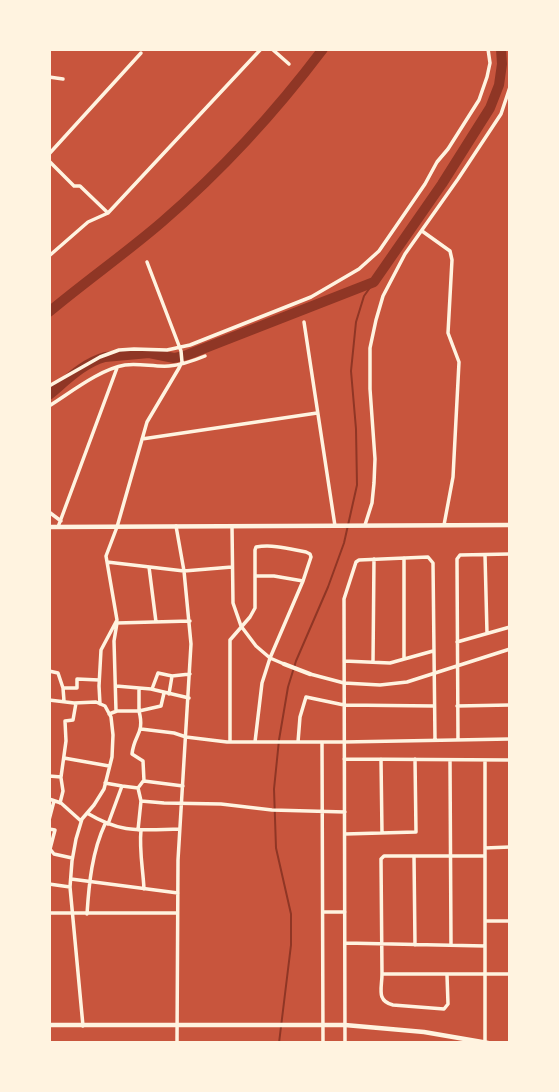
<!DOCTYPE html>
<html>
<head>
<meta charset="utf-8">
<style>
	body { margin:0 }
	#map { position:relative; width:559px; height:1092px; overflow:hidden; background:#c8553d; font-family:Karla,sans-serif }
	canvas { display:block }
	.frame { position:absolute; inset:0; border:51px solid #fff3e0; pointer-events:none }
</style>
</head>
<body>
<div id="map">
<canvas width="559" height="1092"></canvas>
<div class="frame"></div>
</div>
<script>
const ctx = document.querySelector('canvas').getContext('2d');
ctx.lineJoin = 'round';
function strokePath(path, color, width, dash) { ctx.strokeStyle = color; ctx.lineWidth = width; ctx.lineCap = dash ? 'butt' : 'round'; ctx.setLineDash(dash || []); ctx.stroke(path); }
const stream = new Path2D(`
	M279 1043 291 945V914L276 848 274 789 279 740 288 687 296 661 328 587 344 543 357 485 356 429 351 371 356 322 364 296 374 282`);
const river = new Path2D(`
	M49 312C86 281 126 253 162 222 220 172 277 110 323 49
	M49 395C66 381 83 363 105 357L149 353 174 358 187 355 374 282 442 184 490 108 499 85 502 64 501 49`);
const minor = new Path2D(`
	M272 49 289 64
	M49 77 63 79
	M49 154 141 53
	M49 161 74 186H80L108 213
	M422 231 450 251 452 260 448 333 459 362 453 477 444 525
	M49 256 88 222 108 213 261 49
	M304 322 335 526
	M49 386 100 357 119 350 134 349 167 350 190 345 311 297 359 269 379 251 425 184 437 162 448 149 479 100 487 77 490 63 488 49
	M49 406C70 393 100 369 125 365 139 363 154 367 169 366 182 365 193 361 205 356
	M142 439 317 413
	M49 512 61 521
	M365 525 372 503 374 483 375 459 370 389V348L376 320 383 296 405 254 458 179 501 114 510 87
	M176 526 184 571 191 644 178 860 177 1043
	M232 526 233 603 241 626 256 646 270 658 284 664
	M58 527 117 368
	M485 555 487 633
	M404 558V659
	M107 562 184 571 232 567
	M149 567 156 622
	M255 576H274L303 581
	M117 623 190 621
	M457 642 510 627
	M344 661 390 663 433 651
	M373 662 374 559
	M49 671 58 673 63 688 64 701
	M310 674 344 683 380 685 407 682 510 649
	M116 686 151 689 189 698
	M63 688H77V679L99 680
	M139 688V711L161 706 164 693
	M152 689 158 673 172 676 190 674
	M169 694 172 676
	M49 700 74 703 96 702 105 706 111 717 113 735 112 757 104 789 94 805 82 819 76 839 72 861 70 887 83 1026
	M100 704 99 686 101 650 117 620 106 556 117 527 147 422 179 368 182 362 181 351 147 262
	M457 706 510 705
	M116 711 114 641 117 623
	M109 714 117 711H139C145 734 134 734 132 754L143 761 144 781 183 786
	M141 729 174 733 186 737 227 742H344L510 739
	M458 740 457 559 460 555 510 554
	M230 741V640L250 617 255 608V550L256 547C273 544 290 549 306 552L310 554 311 557 303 581 270 658 262 683 255 742
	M298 742 300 717 306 697 344 705 434 706
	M322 742 323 1043
	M64 758 109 766
	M344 759 510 760
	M381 759 382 833
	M450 760 451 945
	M49 776 61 777 66 741 65 721 73 720 76 703
	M105 783 122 786 108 824
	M122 786 138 788 144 780
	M138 788 141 801
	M49 799 61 803 81 821
	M60 803 63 791 61 778
	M87 813C122 834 140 830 179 829
	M49 820 54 801
	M49 829 55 830 50 849 54 854 72 858
	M138 830 141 801 164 803 221 804 272 810 345 812
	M141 830C139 850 143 869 144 889
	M345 834 416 832 415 759
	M485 848 510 847
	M414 856 415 945
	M485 856H384L381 859 382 974H510
	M71 879 178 893
	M49 884 70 887
	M323 912H345
	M49 913H176
	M87 914C89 883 92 852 105 824
	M485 921H510
	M345 943 485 946
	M382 974C382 988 376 1001 393 1005L444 1009 448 1004 447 975
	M345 1043 344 599 356 562 359 560 428 557 433 563 435 740
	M485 1043V760`);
const tertiary = new Path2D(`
	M49 527 510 525
	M284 664 310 674`);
const secondary = new Path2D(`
	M49 1025H345L424 1032 488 1043`);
strokePath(stream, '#8f3625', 2);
strokePath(river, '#8f3625', 10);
strokePath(minor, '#fff3e0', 3.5);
strokePath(tertiary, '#fff3e0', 4.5);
strokePath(secondary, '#fff3e0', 4.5);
</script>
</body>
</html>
